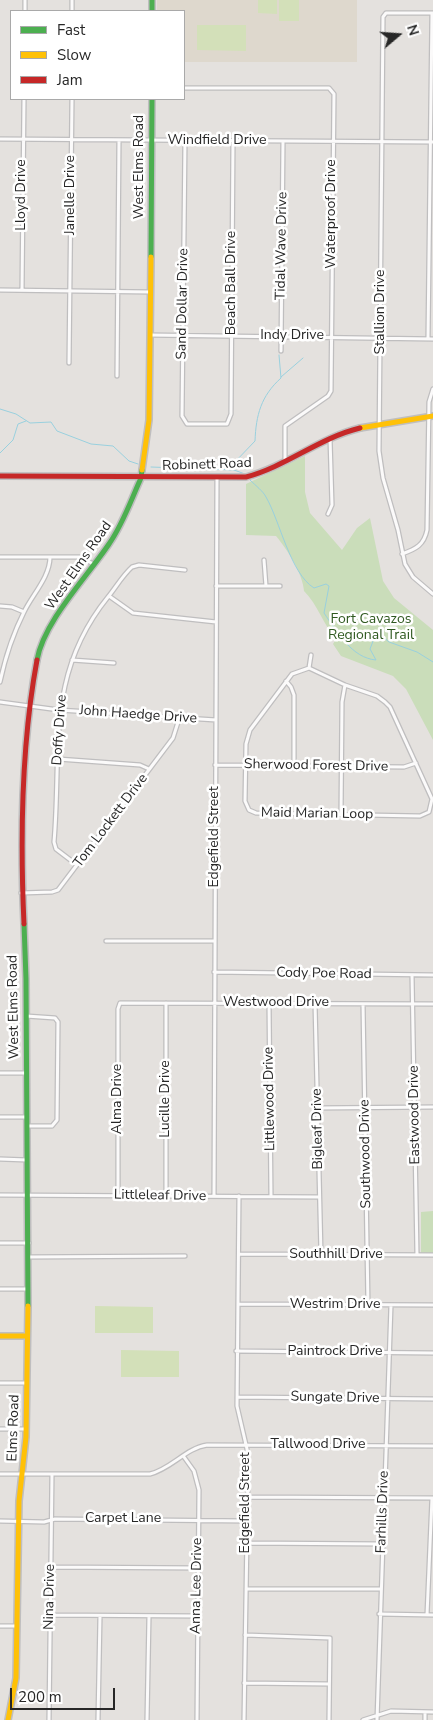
<!DOCTYPE html>
<html>
<head>
<meta charset="utf-8">
<style>
	body { margin:0 }
	#map { position:relative; width:433px; height:1720px; overflow:hidden; background:#e4e1de; font-family:"Nunito Sans",sans-serif }
	canvas { display:block }
	.legend { position:absolute; left:10px; top:10px; width:175px; height:90px; box-sizing:border-box; background:#fff; border:1px solid #a9a9a9; margin:0; padding:6px 9px; list-style:none; font-size:15px; color:#272727 }
	.legend li { display:flex; align-items:center; gap:10px; height:25px }
	.legend b { width:25px; border:1px solid #a9a9a9 }
	.north { position:absolute; left:373px; top:10px; width:50px; height:50px; -webkit-text-stroke:4px #fff; paint-order:stroke; rotate:72deg; font-size:14px; font-weight:700; line-height:20px; text-align:center; color:#272727 }
	.north::after { content:''; display:block; margin:auto; width:18px; height:22px; background:#272727; clip-path:polygon(50% 0,100% 100%,50% 72%,0 100%) }
	.scale { position:absolute; left:10px; top:1688px; width:105px; height:22px; box-sizing:border-box; border:2px solid #272727; border-top:0; padding-left:6px; font-size:15px; line-height:18px; white-space:nowrap; color:#272727; -webkit-text-stroke:4px #fff; paint-order:stroke }
</style>
</head>
<body>
<div id="map">
<canvas width="433" height="1720"></canvas>
<ul class="legend">
<li><b style="height:6px;background:#4caf50"></b>Fast</li>
<li><b style="height:6px;background:#ffc107"></b>Slow</li>
<li><b style="height:6px;background:#c62828"></b>Jam</li>
</ul>
<div class="north">N</div>
<div class="scale">200 m</div>
</div>
<script>
const ctx = document.querySelector('canvas').getContext('2d');
ctx.lineJoin = 'round';
function fill(path, color) { ctx.fillStyle = color; ctx.fill(path, 'evenodd'); }
function strokePath(path, color, width, dash) { ctx.strokeStyle = color; ctx.lineWidth = width; ctx.lineCap = dash ? 'butt' : 'round'; ctx.setLineDash(dash || []); ctx.stroke(path); }
function drawText(font, color, halo, rows, align = 'center') {
  ctx.font = font + ' "Nunito Sans",sans-serif'; ctx.lineWidth = 5; ctx.setLineDash([]); ctx.textBaseline = 'middle'; ctx.strokeStyle = halo; ctx.fillStyle = color; for (const [text, x, y, turn = 0] of rows) {
    ctx.save(); ctx.translate(x, y); ctx.rotate((+turn || 0) * Math.PI / 180); ctx.textAlign = isNaN(turn) ? turn : align; if (halo) ctx.strokeText(text, 0, 0); ctx.fillText(text, 0, 0); ctx.restore();
  }
}
const education = new Path2D(`
	M157 0H357V62H184V11H157Z`);
const green = new Path2D(`
	M305 456V492L310 513 342 550 357 528 370 518 383 581 394 598 433 630V740L406 689 393 676 341 656 333 644 336 639C323 624 318 605 304 591 303 574 287 549 276 536L246 535V484Z
	M433 1211V1255H421V1212Z`);
const pitch = new Path2D(`
	M258 0H277V14L258 13Z
	M279 0H299V21H279Z
	M197 25H246V51L197 50Z
	M95 1306 153 1307V1333H95Z
	M121 1350 179 1351V1377H121Z`);
const stream = new Path2D(`
	M281 377 303 358
	M0 409 16 414 30 423 51 422 57 431 91 444 113 446 129 461 138 464
	M0 453 13 440 18 424 26 421
	M151 467 234 470
	M245 474 234 470 233 464 255 441C256 415 261 396 281 378L279 355
	M250 480C256 486 263 491 266 497 280 521 290 573 314 588L326 584 329 586 324 613C337 632 352 658 376 660L370 649 375 636 380 634 389 642 417 652 433 662`);
const street = new Path2D(`
	M25 11V0
	M72 11V0
	M433 13H386L383 17 379 451 383 478 398 530 405 564 413 577 433 594
	M184 88H329L334 94 331 391 328 396 285 426V462
	M0 139 433 142
	M185 141 182 416 187 424H227L231 414 233 141
	M0 290 150 292
	M22 290 24 99
	M150 335 433 339
	M428 338 432 13
	M281 351 283 141
	M69 363 72 99
	M117 376 119 140
	M328 514 332 505 330 438
	M402 554C416 549 424 545 427 530L429 402 433 389
	M0 557H81L93 564
	M264 560 266 586
	M216 586H280
	M109 596 133 613 216 622
	M0 606 12 607 24 612
	M72 660 114 663
	M309 668 345 685 377 696 385 702 390 707 432 799 429 812 420 816 256 813 249 810 245 801 246 744 250 730 292 674Z
	M309 668 311 655
	M286 681 291 687 294 695V766
	M0 682C5 658 13 634 24 612 32 595 50 577 50 557
	M0 702 59 710 216 720
	M58 759 140 765 149 769
	M215 765 404 767 416 763
	M341 814 342 702 345 685
	M77 865 56 849 54 842C62 750 45 675 108 597 116 587 123 575 132 567L139 565 185 570
	M21 893 52 892 58 890 173 738 179 719
	M106 941H214
	M214 972 433 975
	M412 975 417 1255
	M269 1003 271 1196
	M315 1003 321 1254
	M363 1004 368 1305
	M26 1016 55 1018 58 1022 57 1120 52 1126H27
	M0 1073H26
	M317 1108 433 1107
	M0 1117H26
	M0 1159 27 1160
	M0 1195 319 1197
	M118 1195V1009L120 1003 433 1004
	M166 1196V1003
	M214 1196 217 478
	M239 1196 237 1406 247 1449 248 1473 244 1720
	M0 1243H29
	M239 1254 433 1255
	M28 1257 185 1256
	M0 1289H28
	M238 1304 433 1305
	M236 1351 433 1353
	M0 1383H27
	M237 1397 433 1399
	M0 1429H26
	M184 1457 194 1471 199 1490 197 1720
	M0 1474H150C171 1469 186 1448 207 1445L433 1446
	M247 1497 433 1498
	M0 1521 44 1522 55 1519 246 1521
	M246 1543 382 1544
	M51 1567 198 1568
	M246 1589H381
	M379 1614 433 1615
	M50 1615 197 1616
	M427 1615 432 1498
	M0 1626H17
	M245 1635 330 1638 329 1720
	M244 1683 329 1684
	M49 1720 52 1474
	M98 1720 100 1616
	M147 1720 149 1616
	M363 1720 391 1711 433 1712
	M377 1720 391 1305
	M425 1720V1712`);
const fast = new Path2D(`
	M152 0V11
	M151 257 152 99
	M37 660C44 621 87 577 109 544 123 524 131 500 141 478L142 470
	M24 924 26 979 28 1306`);
const slow = new Path2D(`
	M360 428 433 416
	M142 470 149 420 151 257
	M0 1336H27
	M8 1720 16 1678 19 1501 26 1437 28 1306`);
const jam = new Path2D(`
	M0 476 246 477C287 466 319 438 360 428
	M24 924C20 837 21 746 37 660`);
const streetNames = [
	["Windfield Drive",217,141],
	["West Elms Road",140,167,-90],
	["Lloyd Drive",22,195,-90],
	["Janelle Drive",71,195,-90],
	["Waterproof Drive",332,214,-90],
	["Tidal Wave Drive",282,246,-89],
	["Beach Ball Drive",232,283,-90],
	["Sand Dollar Drive",183,304,-89],
	["Stallion Drive",381,312,-90],
	["Indy Drive",292,336],
	["Robinett Road",207,465,-2],
	["West Elms Road",79,566,-55],
	["John Haedge Drive",138,715,4],
	["Doffy Drive",60,730,-86],
	["Sherwood Forest Drive",316,766,1],
	["Maid Marian Loop",317,814,1],
	["Tom Lockett Drive",111,821,-53],
	["Edgefield Street",215,837,-90],
	["Cody Poe Road",324,974,1],
	["Westwood Drive",276,1003],
	["West Elms Road",14,1007,-91],
	["Alma Drive",118,1099,-90],
	["Lucille Drive",166,1099,-90],
	["Littlewood Drive",270,1099,-91],
	["Eastwood Drive",415,1115,-91],
	["Bigleaf Drive",318,1129,-91],
	["Southwood Drive",366,1154,-91],
	["Littleleaf Drive",160,1196,1],
	["Southhill Drive",336,1255],
	["Westrim Drive",335,1305],
	["Paintrock Drive",335,1352],
	["Sungate Drive",335,1398,1],
	["Elms Road",14,1428,-88],
	["Tallwood Drive",318,1445],
	["Edgefield Street",246,1503,-90],
	["Farhills Drive",383,1512,-88],
	["Carpet Lane",123,1519],
	["Anna Lee Drive",197,1586,-89],
	["Nina Drive",50,1597,-89]
];
const parkNames = [
	["Fort Cavazos",371,620],
	["Regional Trail",371,636]
];
fill(education, '#ded8cd');
fill(green, '#caddba');
fill(pitch, '#d3e0b9');
strokePath(stream, '#99d0de', 1);
strokePath(street, '#bfbebf', 5.5);
strokePath(fast, '#bfbebf', 8);
strokePath(slow, '#bfbebf', 8);
strokePath(jam, '#bfbebf', 8);
strokePath(street, '#fbfafa', 3);
strokePath(fast, '#4caf50', 5);
strokePath(slow, '#ffc107', 5);
strokePath(jam, '#c62828', 5);
drawText('14px', '#272727', '#fff', streetNames);
drawText('14px', '#305a21', '#fff', parkNames);
</script>
</body>
</html>
